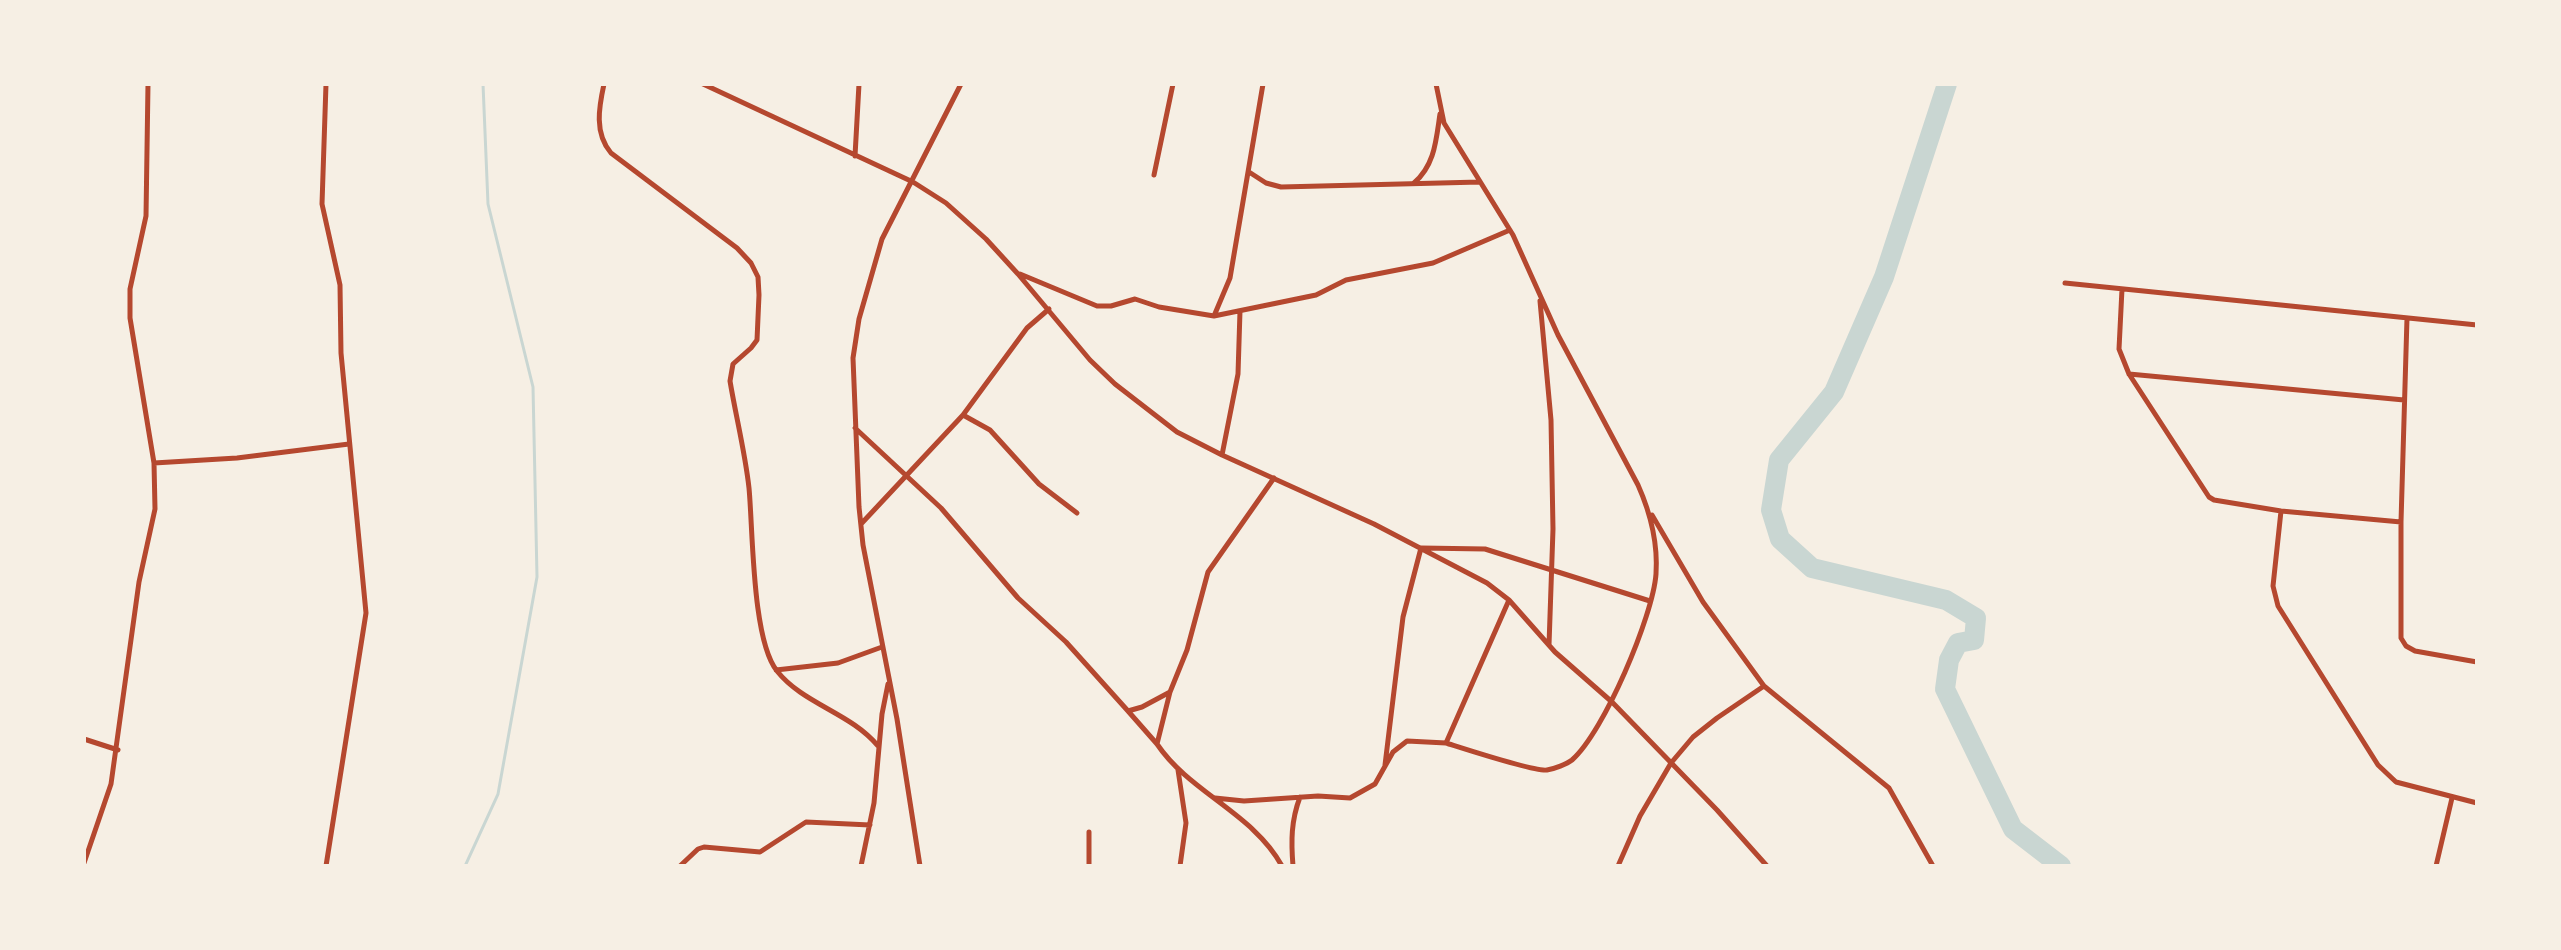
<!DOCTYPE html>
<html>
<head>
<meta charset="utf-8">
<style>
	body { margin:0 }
	#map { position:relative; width:2561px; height:950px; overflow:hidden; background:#f6efe4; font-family:Commissioner,sans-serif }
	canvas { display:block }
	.frame { position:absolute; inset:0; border:86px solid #f6efe4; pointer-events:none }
</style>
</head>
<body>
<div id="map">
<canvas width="2561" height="950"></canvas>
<div class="frame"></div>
</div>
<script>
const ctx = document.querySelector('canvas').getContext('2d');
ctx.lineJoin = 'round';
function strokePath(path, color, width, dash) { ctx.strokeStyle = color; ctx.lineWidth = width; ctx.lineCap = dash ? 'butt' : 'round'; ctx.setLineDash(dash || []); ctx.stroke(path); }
const stream = new Path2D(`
	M465 866 498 794 537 577 533 387 488 204 483 84`);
const river = new Path2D(`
	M1947 84 1884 277 1834 392 1779 460 1771 510 1780 539 1812 568 1946 600 1976 618 1974 640 1958 643 1949 660 1945 689 2013 829 2061 866`);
const minor = new Path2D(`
	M604 84C599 107 594 133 611 153L737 248 751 263 758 277 759 295 757 340 751 348 733 364 730 381C736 417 745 452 749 488 753 530 752 640 777 671 803 704 851 713 878 746
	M703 84 913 182 946 203 986 239 1018 274 1090 360 1115 384 1177 432 1222 455 1374 524 1487 583 1509 600 1555 652 1612 702 1717 810 1767 866
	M1436 84 1444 123 1513 235 1558 335 1638 485C1650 512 1658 544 1656 574 1653 616 1604 732 1572 760 1567 764 1554 769 1547 770 1535 772 1462 748 1446 743
	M855 156 859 84
	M1249 172 1266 183 1281 187 1480 182
	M1154 175 1173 84
	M1414 183C1435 165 1436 140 1440 114
	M1020 274 1097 306H1111L1135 299 1159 307 1214 316 1230 278 1263 84
	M2065 283 2477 325
	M2122 289 2119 349 2129 374 2209 497 2214 500 2281 511 2401 522
	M1540 301 1551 420 1553 529 1549 645
	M1214 316 1316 295 1346 280 1433 263 1510 230
	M2407 318 2401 522V638L2406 646 2415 651 2477 662
	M2129 374 2404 400
	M963 415 990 430 1039 484 1077 513
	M855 428 941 508 1018 598 1066 642 1128 711 1142 707 1170 692 1187 650 1208 572 1274 478
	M1222 455 1238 374 1240 311
	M154 463 237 458 349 444
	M2281 511 2273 586 2278 606 2378 765 2396 782 2477 803
	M1652 515 1703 602 1764 686
	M861 524 963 415 1027 328 1049 309
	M776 670 838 663 882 647
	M1128 711 1157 744 1170 692
	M84 739 118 750
	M1157 744C1190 793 1253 813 1282 866
	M1385 765 1403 617 1421 548 1485 549 1650 601
	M1178 770 1186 823 1180 866
	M1215 798 1244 801 1318 796 1350 798 1375 784 1393 752 1407 741 1446 743 1509 600
	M84 863 111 784 139 582 155 509 154 463 130 318V289L146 216 148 84
	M326 866 366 613 341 353 340 285 322 204 326 84
	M680 866 698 849 704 847 760 852 806 822 870 825
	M861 866 874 803 882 714 888 684
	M920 866 897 719 863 545 859 507 853 358 859 319 882 239 961 84
	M1089 866V832
	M1293 866C1291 841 1291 821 1300 797
	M1618 866 1640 816 1671 763 1693 737 1717 718 1764 686 1889 788 1933 866
	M2436 866 2452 798`);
strokePath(stream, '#c9d6d2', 3);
strokePath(river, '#c9d6d2', 20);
strokePath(minor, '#b5482f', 5);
</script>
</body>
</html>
